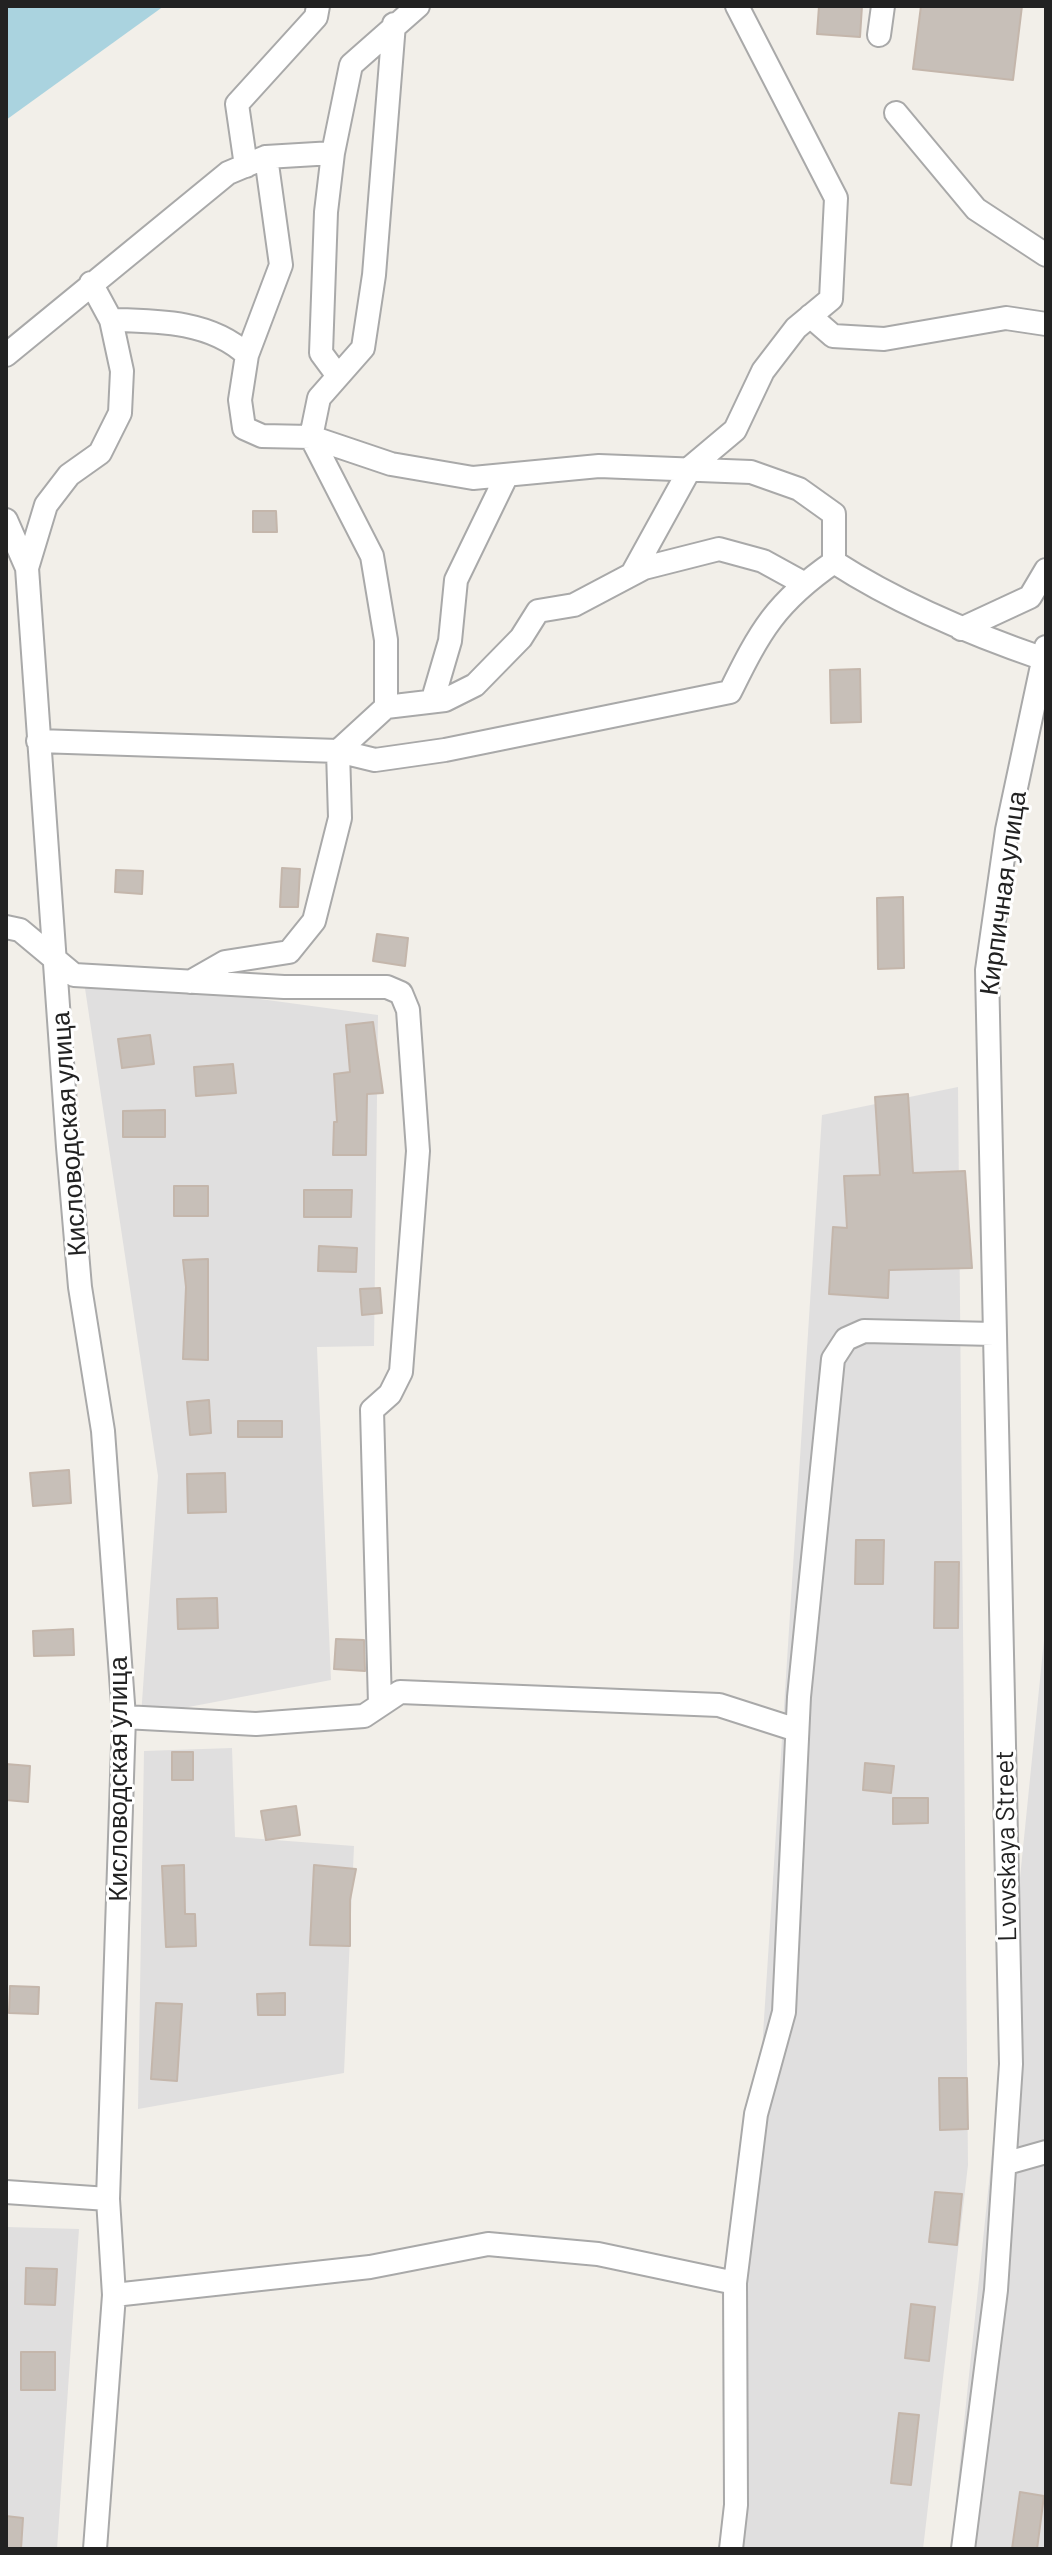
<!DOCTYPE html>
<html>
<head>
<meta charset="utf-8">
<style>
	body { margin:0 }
	#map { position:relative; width:1052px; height:2555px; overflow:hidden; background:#f2efe9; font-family:Barlow,sans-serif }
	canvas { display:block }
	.frame { position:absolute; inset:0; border:8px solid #222; pointer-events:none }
</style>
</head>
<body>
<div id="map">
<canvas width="1052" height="2555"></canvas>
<div class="frame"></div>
</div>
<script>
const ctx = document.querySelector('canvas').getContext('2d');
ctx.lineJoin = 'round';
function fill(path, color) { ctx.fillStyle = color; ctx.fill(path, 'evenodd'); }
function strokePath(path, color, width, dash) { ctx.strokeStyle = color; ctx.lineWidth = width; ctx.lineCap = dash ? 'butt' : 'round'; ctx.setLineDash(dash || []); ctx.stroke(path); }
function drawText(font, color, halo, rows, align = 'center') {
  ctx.font = font + ' Barlow,sans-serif'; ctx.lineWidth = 6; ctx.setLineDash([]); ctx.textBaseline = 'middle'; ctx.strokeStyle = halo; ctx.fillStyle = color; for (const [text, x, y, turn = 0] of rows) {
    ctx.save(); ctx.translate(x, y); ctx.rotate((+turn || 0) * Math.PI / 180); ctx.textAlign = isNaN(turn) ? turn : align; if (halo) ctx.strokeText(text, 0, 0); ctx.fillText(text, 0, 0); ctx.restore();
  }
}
const residential = new Path2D(`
	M83 975 378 1015 374 1346 317 1347 331 1680 141 1716 158 1476Z
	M958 1087 968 2165 923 2549H730L822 1115Z
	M1046 1620V2549H951L1000 2076Z
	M232 1748 235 1837 354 1846 344 2073 138 2109 144 1751Z
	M6 2227 79 2229 57 2549H6Z`);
const water = new Path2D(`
	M6 6H164L6 120Z`);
const building = new Path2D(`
	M819 6H862L860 37 817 34Z
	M921 6H1022L1013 80 913 69Z
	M253 511H276L277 532H253Z
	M860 669 861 722 831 723 830 670Z
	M282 868 300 869 298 907H280Z
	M116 870 143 871 142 894 115 892Z
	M903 897 904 968 878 969 877 898Z
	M377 934 408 938 405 966 373 961Z
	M373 1022 383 1093 367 1094 366 1155H333L334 1122H337L334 1074 350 1072 346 1025Z
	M150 1035 154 1064 122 1068 118 1039Z
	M233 1064 236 1093 196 1096 194 1067Z
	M908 1094 913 1173 965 1171 972 1268 889 1270 888 1298 829 1294 833 1227 847 1228 844 1176 880 1175 875 1097Z
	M165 1110V1137H123V1111Z
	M174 1186H208V1216H174Z
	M304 1190H352L351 1217H304Z
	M319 1246 357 1248 356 1272 318 1271Z
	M208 1259V1360L183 1359 186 1287 183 1260Z
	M380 1288 382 1313 362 1315 360 1289Z
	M209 1400 211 1433 190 1435 187 1402Z
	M238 1421H282V1437H238Z
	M69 1470 71 1503 33 1506 30 1473Z
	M225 1473 226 1512 188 1513 187 1474Z
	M856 1540H884L883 1584H855Z
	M935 1562H959L958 1628H934Z
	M217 1598 218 1628 178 1629 177 1599Z
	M73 1629 74 1655 34 1656 33 1631Z
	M336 1639 364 1640 365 1671 334 1669Z
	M172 1752H193V1780H172Z
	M865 1763 894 1766 891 1793 863 1790Z
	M6 1764 30 1766 28 1802 6 1800Z
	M893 1798H928V1823L893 1824Z
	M296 1806 300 1835 266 1840 261 1811Z
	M184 1865 185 1914H195L196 1946 166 1947 162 1866Z
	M314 1865 356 1869 350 1900V1946L310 1945Z
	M10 1986 39 1987 38 2014 9 2013Z
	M285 1993V2015H258L257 1994Z
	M156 2003 182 2004 177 2081 151 2079Z
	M939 2078H967L968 2129 940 2130Z
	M935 2192 962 2194 957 2245 929 2242Z
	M26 2268 57 2269 55 2305 25 2304Z
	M911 2304 935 2307 929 2361 905 2358Z
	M21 2352H55V2390H21Z
	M899 2413 919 2415 911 2485 891 2483Z
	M1020 2492 1044 2496 1037 2549H1012Z
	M6 2516 23 2518 21 2549H6Z`);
const minor = new Path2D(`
	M879 35 883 6
	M896 113 976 209 1046 255
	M266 157 281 265 247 355 240 400 244 428 262 436 311 437 391 464 473 478 599 466 751 472 799 489 834 514V562C899 604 971 634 1044 659
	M246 166 237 104 316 17 318 6
	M810 316 833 336 884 339 1006 318 1046 324
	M111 320C158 321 211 321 247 355
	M6 355 228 173 266 157 333 153
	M338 376 321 353 326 212 333 153 351 65 418 6
	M6 520 27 568 68 1147 80 1287 103 1431 124 1717 108 2199 114 2295 95 2549
	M27 568 46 505 69 475 100 453 120 413 122 371 111 320 91 283
	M632 574 691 467 735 430 763 371 796 328 831 299 836 198 737 6
	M961 629 1030 597 1046 570
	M433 699 450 641 456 580 507 475
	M386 707V640L372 556 311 437 319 398 363 348 374 275 394 24
	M38 741 338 751 386 707 445 700 475 685 521 638 538 611 574 605 644 568 719 549 763 561 803 583
	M6 927 20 930 74 975 284 987H387L401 993 408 1010 418 1151 401 1372 390 1394 372 1410 380 1705
	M190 982 225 962 289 952 314 921 340 818 338 751 375 760 445 750 730 692C760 631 776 602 834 562
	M124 1717 256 1724 364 1716 400 1692 719 1705 797 1730
	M1007 2163 1046 2152
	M6 2192 108 2199
	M114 2295 370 2267 488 2244 598 2254 735 2283
	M731 2549 736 2505 735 2283 756 2114 784 2012 799 1697 833 1359 846 1339 864 1331 994 1334
	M963 2549 996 2290 1011 2064 987 970 1007 830 1046 647`);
const streetNames = [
	["Кирпичная улица",1003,893,-82],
	["Кисловодская улица",69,1134,-94],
	["Кисловодская улица",118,1779,-90],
	["Lvovskaya Street",1006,1846,-91]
];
fill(residential, '#e0dfdf');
fill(water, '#aad3df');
fill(building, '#c7bfb8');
strokePath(building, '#c4b6ab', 2);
strokePath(minor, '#a9a9a9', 26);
strokePath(minor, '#fff', 22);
drawText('26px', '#222', '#fff', streetNames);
</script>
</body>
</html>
